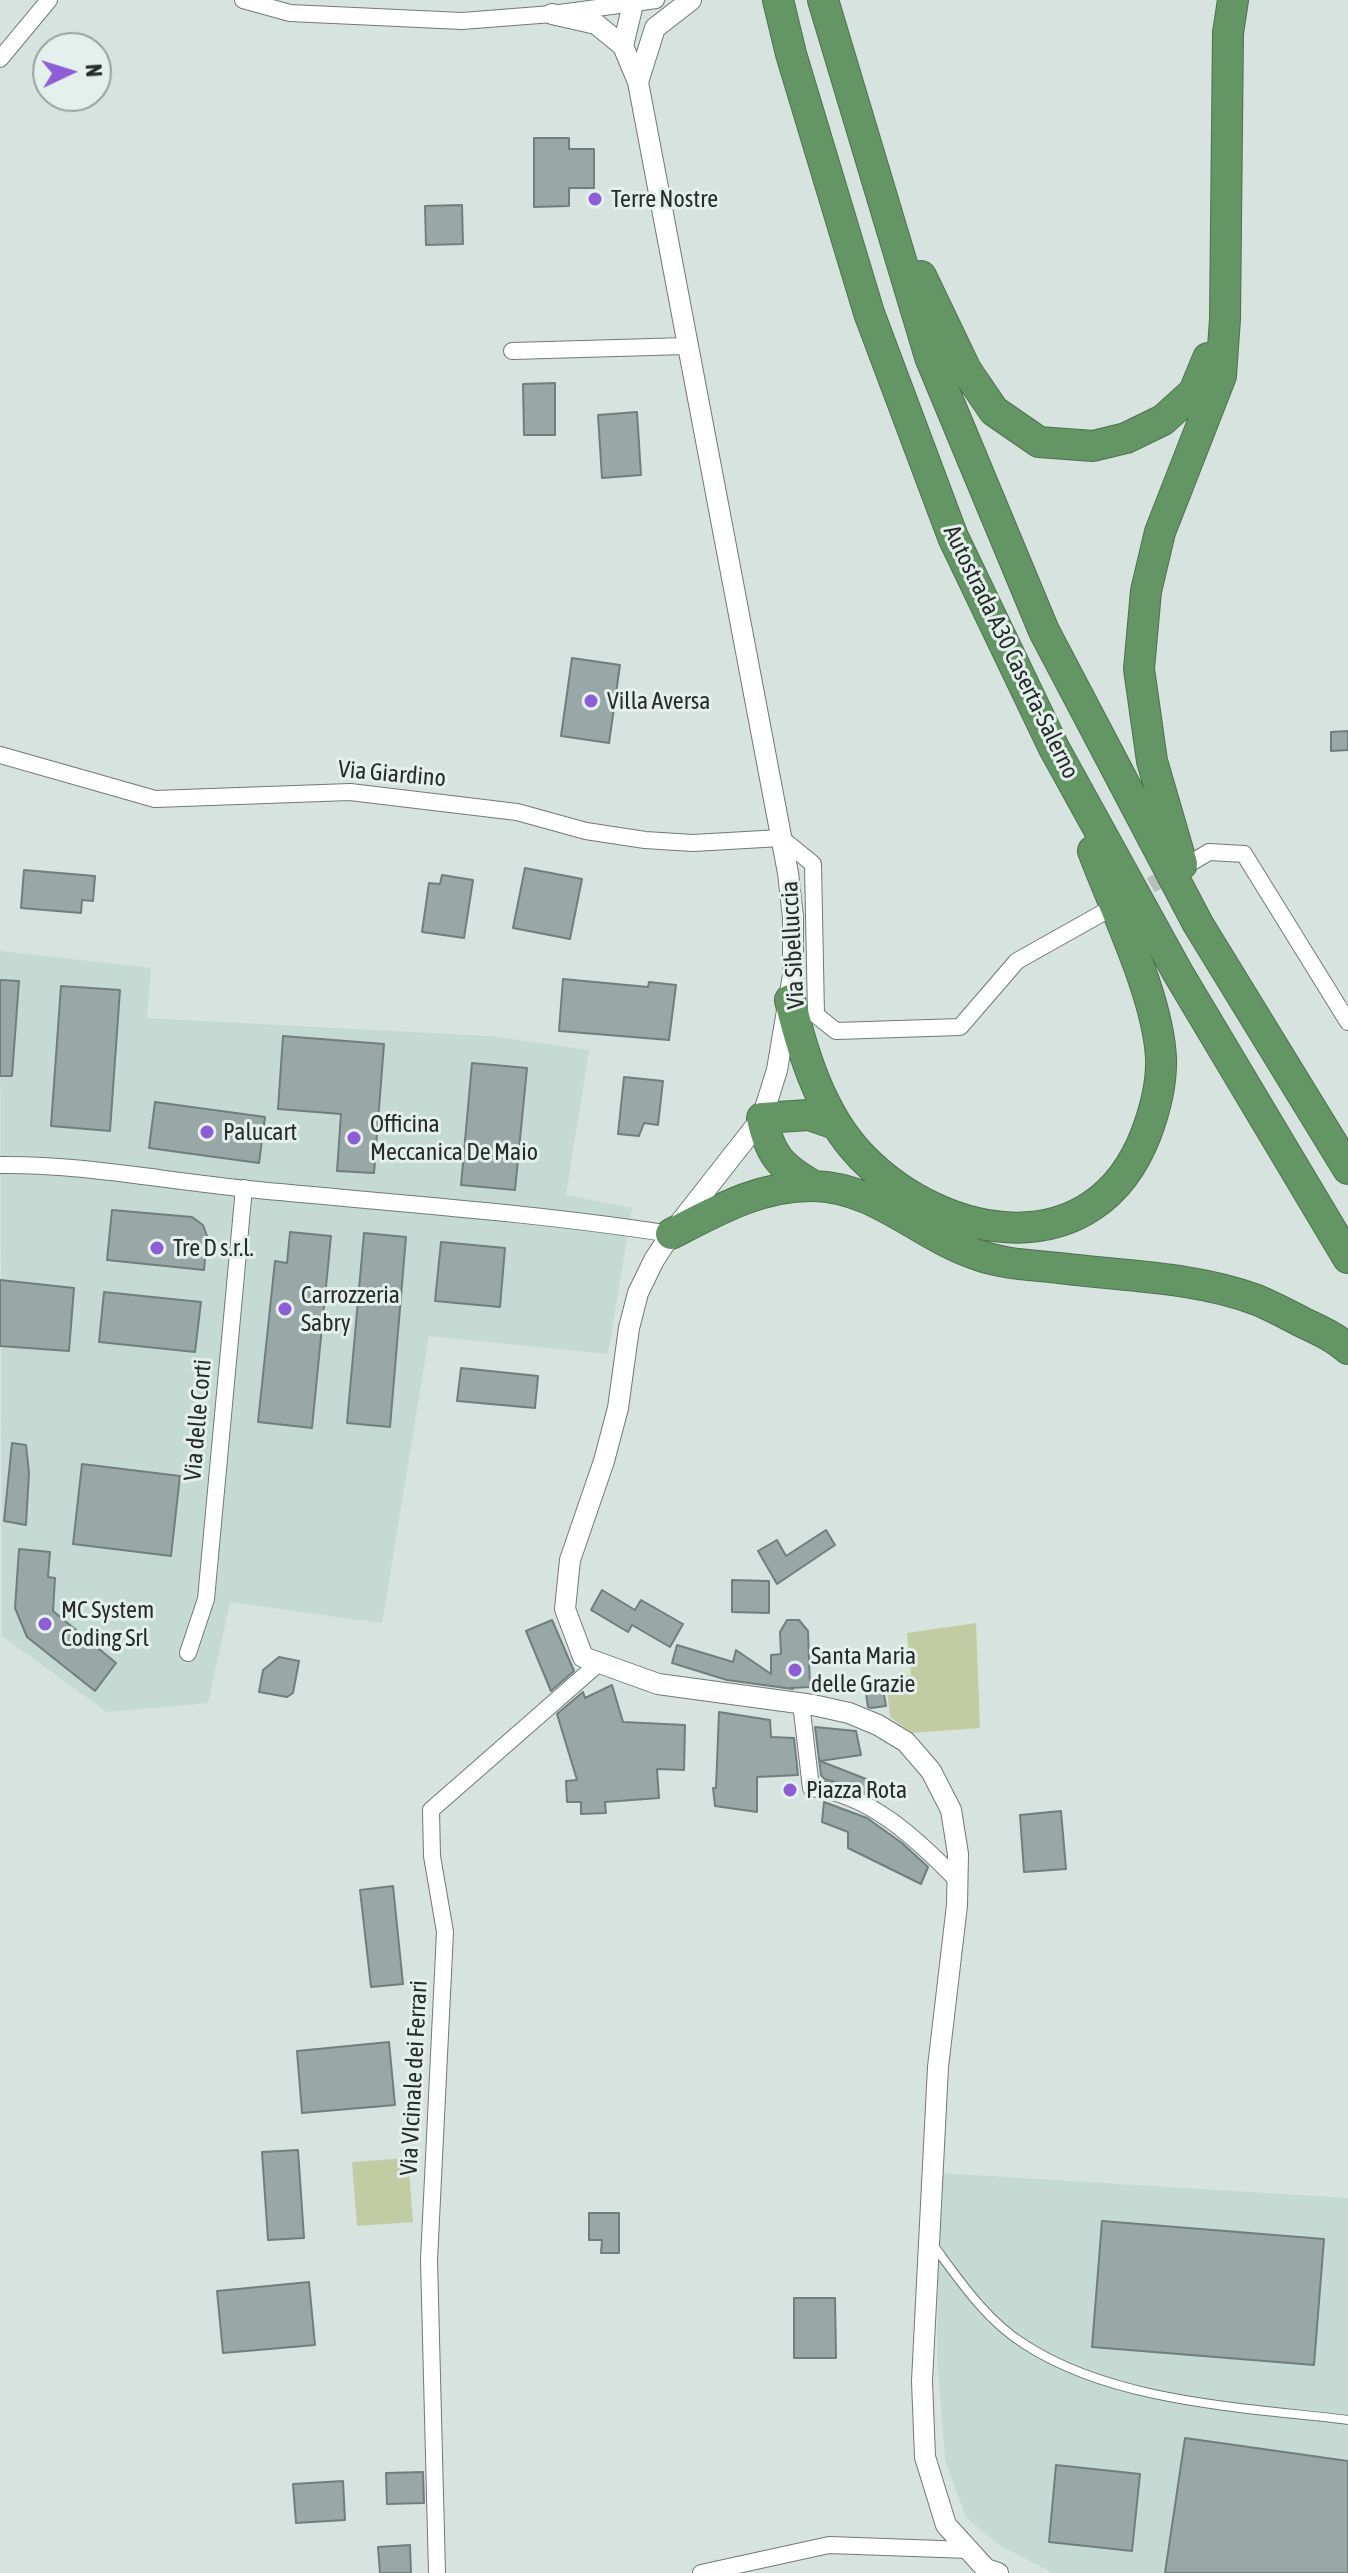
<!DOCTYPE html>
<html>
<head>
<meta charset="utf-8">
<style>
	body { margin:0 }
	#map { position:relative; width:1348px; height:2573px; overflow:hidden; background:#d7e3de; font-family:"Asap Condensed",sans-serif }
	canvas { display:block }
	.north { position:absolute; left:32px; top:32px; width:80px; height:80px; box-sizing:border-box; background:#e4f0eb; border:2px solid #98a29e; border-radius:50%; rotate:86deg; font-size:22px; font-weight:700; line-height:32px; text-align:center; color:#272c2a }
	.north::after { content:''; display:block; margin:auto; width:28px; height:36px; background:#8c5dd6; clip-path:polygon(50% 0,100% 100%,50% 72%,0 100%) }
</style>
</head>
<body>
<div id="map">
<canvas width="1348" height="2573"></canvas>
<div class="north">N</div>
</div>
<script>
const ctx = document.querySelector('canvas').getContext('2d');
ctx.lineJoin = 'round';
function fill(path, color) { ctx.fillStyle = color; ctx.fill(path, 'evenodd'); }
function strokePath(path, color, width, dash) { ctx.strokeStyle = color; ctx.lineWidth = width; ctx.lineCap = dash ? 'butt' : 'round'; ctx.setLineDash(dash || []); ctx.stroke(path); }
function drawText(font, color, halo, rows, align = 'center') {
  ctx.font = font + ' "Asap Condensed",sans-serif'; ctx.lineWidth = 6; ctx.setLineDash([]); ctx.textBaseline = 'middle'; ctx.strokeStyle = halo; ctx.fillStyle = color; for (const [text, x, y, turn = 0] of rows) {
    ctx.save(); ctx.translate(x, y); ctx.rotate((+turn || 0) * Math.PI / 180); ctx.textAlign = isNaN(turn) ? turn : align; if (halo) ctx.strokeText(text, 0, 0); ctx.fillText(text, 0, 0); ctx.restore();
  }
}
const built = new Path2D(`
	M0 951 151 968 147 1018 488 1036 589 1050 566 1195 632 1208 608 1354 429 1336 382 1623 230 1602 208 1703 107 1712 2 1636Z
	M940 2173 1348 2198V2573H1053L999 2545 966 2517 945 2460 937 2357Z`);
const green = new Path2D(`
	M976 1623 980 1728 912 1733 890 1717 886 1678 911 1675 907 1633Z
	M408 2158 413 2222 357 2226 352 2162Z`);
const building = new Path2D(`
	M534 138H569V149H594V188H569V206L534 207Z
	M462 205 463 244 426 245 425 206Z
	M555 383V435H524L523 384Z
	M637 412 641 475 602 478 598 415Z
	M572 658 620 665 609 743 561 736Z
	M1348 731V750L1331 751V732Z
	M525 868 582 879 570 939 513 928Z
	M24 870 95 876 93 901 82 900 81 913 21 908Z
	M442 875 473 880 464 938 422 932 429 883 440 884Z
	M563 979 648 987 649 982 676 985 669 1040 559 1031Z
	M0 980 19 981 12 1076H0Z
	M61 986 120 990 110 1131 51 1126Z
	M283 1036 384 1044 374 1173 337 1171 341 1114 278 1109Z
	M472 1063 527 1068 515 1190 461 1185Z
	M624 1077 663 1081 658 1125 644 1123 639 1136 618 1134Z
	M155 1102 265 1117 259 1163 149 1148Z
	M112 1210 192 1217 203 1225 207 1236 204 1270 107 1260Z
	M290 1232 331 1236 312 1428 258 1422 275 1261 287 1263Z
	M364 1233 406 1237 390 1427 347 1423Z
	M441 1242 505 1248 500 1307 435 1301Z
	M0 1280 74 1288 69 1351 0 1346Z
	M104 1292 201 1302 195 1352 99 1342Z
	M461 1368 538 1376 535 1408 457 1401Z
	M12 1443 26 1445 29 1473 26 1525 4 1521Z
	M82 1464 180 1476 171 1556 73 1544Z
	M826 1530 835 1545 777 1584 758 1551 777 1540 786 1556Z
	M19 1549 50 1552 48 1577 55 1578 53 1611 116 1663 95 1691 27 1637 15 1608Z
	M732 1580 769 1581V1613L732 1612Z
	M602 1590 635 1610 641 1600 683 1624 670 1647 632 1625 628 1632 591 1610Z
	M552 1620 574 1671 551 1691 526 1631Z
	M787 1620H799L808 1631 810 1687 791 1688 793 1689 727 1680 672 1663 677 1645 733 1662 736 1650 771 1674V1655L781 1654 780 1632Z
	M279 1657 299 1661 293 1693 287 1697 259 1692 263 1670Z
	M881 1678 886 1706 871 1708 868 1707 864 1680Z
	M612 1685 623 1722 685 1725 684 1770 657 1769 659 1798 605 1802 606 1813 581 1814V1802H567L566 1781 577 1780 557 1714 583 1692 585 1698Z
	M719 1712 770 1720 771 1737 794 1738 798 1775 757 1777V1812L715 1806 713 1788H716Z
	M815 1727 856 1731 861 1755 820 1761 884 1786 878 1800 856 1788 824 1779 821 1775Z
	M824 1802 867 1818 902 1843 928 1867 921 1884 848 1848V1832L822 1822Z
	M1061 1811 1066 1869 1024 1872 1020 1815Z
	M393 1886 403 1984 371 1987 360 1890Z
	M389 2042 395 2105 302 2113 297 2051Z
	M298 2150 304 2238 268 2240 262 2152Z
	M589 2213H619V2253H601L602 2240H589Z
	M1102 2221 1324 2239 1314 2365 1092 2347Z
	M309 2282 315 2345 223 2353 217 2291Z
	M794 2298H835L836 2358H794Z
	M1185 2438 1348 2461V2573H1165Z
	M1056 2465 1140 2474 1132 2551 1049 2542Z
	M423 2472 424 2503 387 2504 386 2473Z
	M343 2481 345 2520 296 2523 293 2484Z
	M410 2545 411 2573H380L378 2547Z`);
const minorTunnel = new Path2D(`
	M1130 897 1176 871`);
const service = new Path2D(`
	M934 2246C960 2281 986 2320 1024 2344 1115 2403 1243 2407 1348 2420`);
const minor = new Path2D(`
	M243 0 290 13 462 21 552 14 656 0
	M0 59 49 0
	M512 351 687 346
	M0 755 155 799 350 792 517 812 586 831 645 840 693 843 781 838 813 864 816 1015 836 1031 960 1027 1017 961 1106 911
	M1194 861 1209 852 1244 854 1348 1022
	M0 1165C83 1164 166 1181 248 1189 389 1203 531 1212 671 1234
	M188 1653 206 1599 244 1188
	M801 1703 811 1788C869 1793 918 1840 957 1880
	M437 2573 429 2260 445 1932 432 1856 431 1810 599 1663
	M701 2573 829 2545 969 2550`);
const tertiary = new Path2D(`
	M552 14 596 24 623 46 638 82 788 873 793 917V975L777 1070 762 1118 671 1234 654 1260 638 1293 629 1328 618 1408 604 1461 570 1560 565 1609 583 1657 658 1684 813 1705 849 1713 878 1725 906 1742 931 1771 951 1810 958 1854 957 1905 938 2067 922 2381 925 2457 946 2525 986 2569 998 2573
	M623 46 633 4
	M638 82 655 28 691 0`);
const motorway = new Path2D(`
	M778 0 791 54 869 313 953 537 1054 748 1178 973 1348 1258
	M823 0 930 357 1044 631 1198 924 1348 1169
	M921 276 966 370 994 411 1039 442 1093 446 1126 438 1163 420 1194 392 1208 358
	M1182 864 1152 761 1139 669 1146 591 1160 532 1221 376 1225 319 1228 33 1233 0
	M790 1000C803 1055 822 1116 862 1157 946 1243 1095 1267 1146 1134 1155 1110 1162 1084 1161 1058 1158 996 1115 910 1093 851
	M814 1186C781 1167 770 1156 762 1118L809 1115 835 1124
	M671 1234C716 1211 761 1185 813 1186 876 1187 919 1235 975 1254 1001 1264 1031 1265 1059 1268 1122 1276 1197 1277 1257 1300 1274 1307 1290 1316 1306 1324 1321 1331 1336 1338 1348 1349`);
const markers = [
	[595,199,8,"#8c5dd6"],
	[591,701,8,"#8c5dd6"],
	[207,1132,8,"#8c5dd6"],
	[354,1138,8,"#8c5dd6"],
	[157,1248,8,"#8c5dd6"],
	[285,1309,8,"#8c5dd6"],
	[45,1624,8,"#8c5dd6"],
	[795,1670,8,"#8c5dd6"],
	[790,1790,8,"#8c5dd6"]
];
const poiNames = [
	["Terre Nostre",611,199],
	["Villa Aversa",607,701],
	["Officina",370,1124],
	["Meccanica De Maio",370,1152],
	["Palucart",223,1132],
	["Tre D s.r.l.",173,1248],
	["Carrozzeria",301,1295],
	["Sabry",301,1323],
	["MC System",61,1610],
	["Coding Srl",61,1638],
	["Santa Maria",811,1656],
	["delle Grazie",811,1684],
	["Piazza Rota",806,1790]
];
const streetNames = [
	["Autostrada A30 Caserta-Salerno",1011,652,64],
	["Via Giardino",392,774,5],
	["Via Sibelluccia",793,945,-93],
	["Via delle Corti",198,1420,-85],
	["Via VIcinale dei Ferrari",414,2078,-87]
];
fill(built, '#c5dad2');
fill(green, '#c2cca3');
fill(building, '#99a7a6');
strokePath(building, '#717e7e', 2);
strokePath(minorTunnel, '#b4beba', 16, [16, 8]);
strokePath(service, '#6f7a76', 10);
strokePath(minor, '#6f7a76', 18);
strokePath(tertiary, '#6f7a76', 22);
strokePath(motorway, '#4e7150', 32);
strokePath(service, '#fff', 8);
strokePath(minor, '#fff', 16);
strokePath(tertiary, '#fff', 20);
strokePath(motorway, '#639664', 30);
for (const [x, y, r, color] of markers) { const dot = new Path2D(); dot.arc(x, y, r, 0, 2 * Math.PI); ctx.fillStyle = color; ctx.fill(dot); strokePath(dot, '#e4f0eb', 3); }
drawText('24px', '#272c2a', '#e4f0eb', poiNames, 'left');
drawText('24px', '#272c2a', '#e4f0eb', streetNames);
</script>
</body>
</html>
